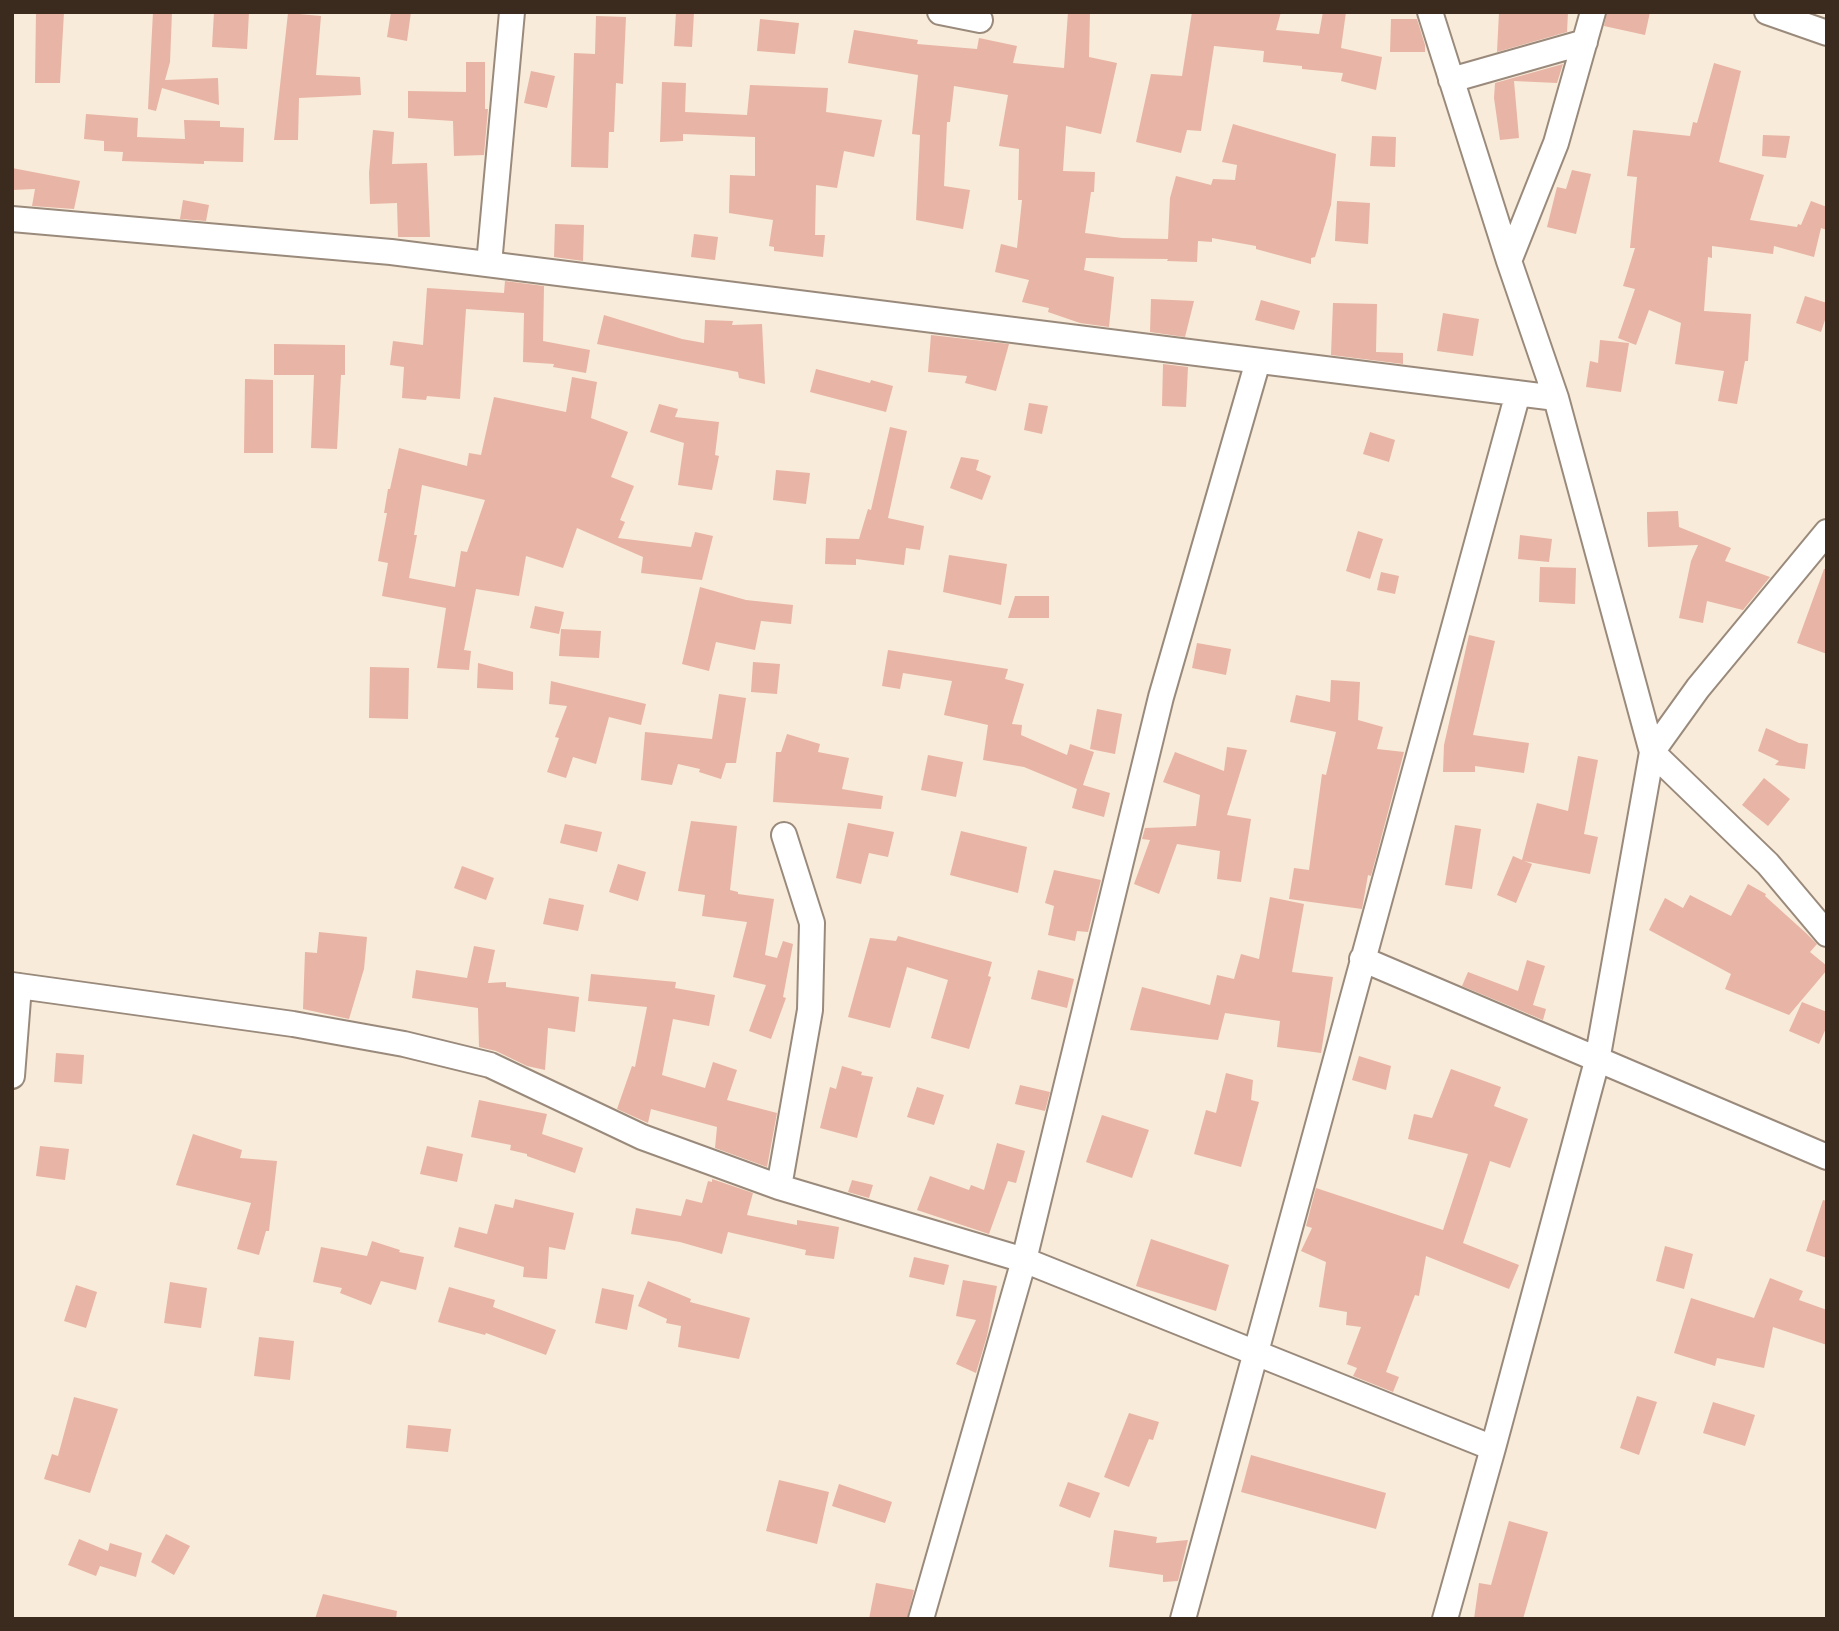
<!DOCTYPE html>
<html>
<head>
<meta charset="utf-8">
<style>
	body { margin:0 }
	#map { position:relative; width:1839px; height:1631px; overflow:hidden; background:#f8ebd9; font-family:"IM FELL Great Primer",serif }
	canvas { display:block }
	.frame { position:absolute; inset:0; border:14px solid #3b2a1e; pointer-events:none }
</style>
</head>
<body>
<div id="map">
<canvas width="1839" height="1631"></canvas>
<div class="frame"></div>
</div>
<script>
const ctx = document.querySelector('canvas').getContext('2d');
ctx.lineJoin = 'round';
function fill(path, color) { ctx.fillStyle = color; ctx.fill(path, 'evenodd'); }
function strokePath(path, color, width, dash) { ctx.strokeStyle = color; ctx.lineWidth = width; ctx.lineCap = dash ? 'butt' : 'round'; ctx.setLineDash(dash || []); ctx.stroke(path); }
const building = new Path2D(`
	M36 12H64L60 83H35Z
	M153 12H172L170 62 165 80 218 78 219 105 162 88 156 111 148 109Z
	M214 12H249L247 49 212 47Z
	M391 12H411L407 41 387 37Z
	M676 12H694L692 47 674 46Z
	M1068 12H1090L1089 57 1117 63 1101 134 1066 126 1063 171 1095 172 1094 192H1091L1085 233 1122 238 1168 239 1170 198 1176 176 1211 185 1213 179 1235 180 1237 165 1222 162 1233 124 1336 154 1331 205 1315 257 1311 258V264L1256 249V246L1212 238V242L1198 241 1197 262 1167 261 1168 259 1086 258 1084 270 1114 277 1109 327 1080 323 1048 312 1049 308 1022 302 1029 280 995 272 1001 244 1017 248 1022 200H1018L1019 149 999 146 1008 95 954 86 950 122H947L944 186 970 190 963 229 916 220 920 135 912 134 918 75 848 63 854 30 918 40 917 44 977 49 979 38 1017 46 1013 63 1064 68Z
	M1192 12H1281L1276 30 1319 34 1323 12H1346L1341 48 1382 57 1376 90 1341 81 1343 73 1302 69V66L1263 62 1264 51 1214 46 1201 131 1187 130 1181 153 1136 142 1151 74 1182 76Z
	M1499 12H1568L1567 32 1497 52Z
	M1607 12H1650L1645 35 1604 26Z
	M288 13 321 16 316 75 360 77 361 95 299 98 298 140H274Z
	M596 16 626 17 623 84 616 83 614 132H609L608 168 571 167 574 53 595 54Z
	M760 19 799 23 795 54 757 51Z
	M1391 19H1417L1425 45V52H1390Z
	M466 62H485V109H488L484 155 454 156 453 121 408 118V91L466 92Z
	M1714 63 1741 71 1719 162 1764 175 1750 220 1797 227 1798 224 1801 225 1811 201 1827 207V230L1821 228 1814 257 1774 246 1773 254 1712 246V258L1708 257 1704 311 1751 314 1748 361H1745L1737 404 1718 401 1724 371 1675 364 1681 323 1649 310 1636 345 1618 338 1635 289 1623 286 1635 248H1630L1637 177 1627 176 1633 130 1690 136 1693 122 1697 123Z
	M1563 64 1557 83 1514 81 1519 138 1500 140 1494 98 1495 83Z
	M531 71 555 76 547 108 524 103Z
	M662 82 686 83 685 112 747 115 750 85 828 88 826 112 882 120 874 157 844 151 837 188 816 185 815 235H825L823 257 774 251V247L769 246 773 220 729 213 730 175 755 176V137L683 134V141L660 142Z
	M86 114 138 118 137 137 185 139 184 120 220 121V127L244 128 243 162 204 161V164L122 161 123 152 104 151V141L84 139Z
	M373 130 394 132 392 164 427 163 430 237H398L397 203 370 204 369 173Z
	M1763 135 1790 136 1786 158 1762 156Z
	M1372 136 1396 137 1395 167 1370 166Z
	M12 168 80 181 74 209 32 206 35 189 12 190Z
	M1572 170 1591 174 1576 234 1547 227 1557 187 1566 189Z
	M183 200 209 205 206 221 180 219Z
	M1337 201 1370 203 1368 244 1335 241Z
	M555 224 584 225 583 261 554 257Z
	M694 234 718 237 715 260 691 257Z
	M505 281 544 286 543 341 590 350 586 373 553 367 554 364 523 362 524 313 466 309 460 399 427 396 426 400 402 398 404 367 390 365 393 341 423 345 427 288 504 293Z
	M1805 296 1827 303V314L1821 332 1796 323Z
	M1151 299 1194 301 1185 337 1150 332Z
	M1261 300 1300 311 1294 330 1255 320Z
	M1333 303 1377 304 1376 352 1403 353V364L1331 355Z
	M1443 313 1479 319 1473 356 1437 351Z
	M604 315 682 339 704 343 705 320 733 321 732 325 762 324 765 384 739 378 738 372 597 344Z
	M931 335 1009 344 996 391 965 383 967 376 928 372Z
	M1600 340 1629 343 1621 392 1586 387 1590 361 1598 363Z
	M274 344 345 345V375H341L337 449 311 448 314 375H274Z
	M1163 364 1188 367 1186 407 1162 406Z
	M816 369 870 383 871 380 893 386 886 412 810 392Z
	M572 377 597 382 591 418 628 432 611 477 634 486 620 520 625 522 618 538 691 547 695 532 713 536 702 580 641 573 643 557 577 528 563 568 526 556 519 596 476 589 464 650 471 651 469 670 437 668 446 608 382 596 388 563 378 561 387 513H384L388 489H390L399 448 467 466 469 453 481 455 494 397 566 412ZM422 485 485 500 467 552 461 551 455 587 409 578 417 535H414Z
	M245 379 273 380V453H244Z
	M1029 403 1048 406 1042 434 1024 430Z
	M659 404 678 409 675 417 719 422 715 455 719 456 712 490 678 485 684 443 650 432Z
	M890 427 907 431 888 518 924 526 920 550 906 548 904 565 856 559V565L825 564 826 538 859 539 868 509 871 510Z
	M1370 432 1395 440 1389 462 1363 454Z
	M961 457 979 460 976 470 991 476 982 500 950 488Z
	M776 470 810 473 806 504 773 500Z
	M1678 511 1679 527 1731 548 1725 561 1770 577 1743 610 1707 601 1703 623 1679 618 1691 561 1698 545 1648 547 1647 521V512Z
	M1358 531 1383 539 1370 579 1346 571Z
	M1520 535 1552 539 1549 562 1518 559Z
	M949 555 1007 564 1001 605 943 592Z
	M1540 567 1576 568 1575 604 1539 602Z
	M1824 569H1827V654L1797 643Z
	M1381 572 1399 576 1395 594 1377 590Z
	M700 587 746 600 793 605 791 624 761 621 755 650 716 642 709 671 682 664Z
	M1015 596H1049V618H1008Z
	M535 606 564 612 559 634 530 628Z
	M561 629 601 631 599 658 559 656Z
	M1469 635 1495 641 1473 735 1529 743 1524 773 1475 766V772H1443L1444 745Z
	M1197 643 1231 649 1226 675 1192 668Z
	M888 650 1008 669 1005 679 1024 684 1012 724 1022 725 1021 735 1067 755 1070 744 1094 752 1083 785 1110 793 1104 817 1072 808 1077 789 1024 767 983 760 988 725 944 715 952 681 903 673 900 689 882 686Z
	M753 662 780 664 777 694 751 692Z
	M478 663 513 672V690L477 688Z
	M370 667 409 668 408 719 369 718Z
	M1331 680 1360 682 1358 720 1383 727 1377 749 1404 752 1371 876 1368 875 1362 909 1289 899 1294 868 1309 870 1322 774 1326 775 1336 732 1290 722 1296 695 1330 702Z
	M551 681 646 704 641 725 609 717 596 764 573 757 566 778 547 772 559 738 555 737 567 706 549 704Z
	M719 694 746 698 736 763H726L721 779 699 772 700 769 678 764 672 785 641 780 645 732 712 739Z
	M1097 709 1122 714 1115 754 1090 749Z
	M1766 728 1799 743 1808 744 1805 769 1775 765 1779 761 1758 751Z
	M787 734 820 744 818 752 849 758 842 789 883 796 881 809 773 802 776 752H781Z
	M1227 747 1247 750 1227 815 1251 819 1241 882 1217 879 1220 851 1177 844 1159 894 1134 884 1150 840 1142 839 1145 828 1196 826 1200 795 1163 782 1175 752 1224 771Z
	M928 755 963 762 956 797 921 790Z
	M1578 756 1598 760 1584 834 1598 837 1590 874 1524 861 1532 864 1516 903 1497 895 1513 856 1522 860 1537 803 1568 811Z
	M1764 778 1790 799 1768 826 1742 805Z
	M691 821 737 826 730 890 738 892V894L774 899 765 955 777 958 783 941 793 944 783 997 786 998 771 1039 749 1031 766 985 733 977 747 922 702 916 705 895 678 891Z
	M848 823 894 832 888 857 869 853 861 884 836 878Z
	M565 824 602 832 597 852 560 843Z
	M1455 825 1481 829 1472 889 1445 885Z
	M961 831 1027 847 1018 893 950 875Z
	M618 864 646 872 638 901 609 892Z
	M462 866 494 878 486 900 454 888Z
	M1054 870 1101 880 1088 932 1077 931 1075 941 1048 935 1054 906 1045 903Z
	M1748 884 1766 894 1765 896 1807 934 1817 944 1810 952 1827 966V970L1789 1015 1725 989 1731 974 1649 930 1665 898 1683 908 1690 895 1731 916Z
	M1270 897 1304 904 1292 972 1333 977 1321 1053 1277 1047 1280 1021 1225 1013 1218 1040 1130 1030 1142 987 1210 1005 1217 975 1234 979 1241 954 1259 959Z
	M549 898 584 905 578 931 543 924Z
	M319 932 367 937 364 969 349 1019 303 1009 305 952 317 953Z
	M898 936 992 962 988 976 991 977 969 1049 931 1038 948 980 907 967 890 1028 848 1017 870 938 896 941Z
	M474 946 495 950 488 983 506 982V987L579 997 575 1032 548 1028 545 1070 527 1066 496 1051 479 1047 478 1008 412 998 416 970 467 978Z
	M1527 960 1545 966 1533 1005 1546 1009 1543 1020 1462 986 1468 972 1518 991Z
	M1038 970 1074 979 1067 1008 1031 999Z
	M591 974 676 982 675 988 715 995 709 1026 673 1019 662 1075 705 1088 713 1062 737 1070 727 1100 777 1113 767 1167 715 1148 717 1127 651 1109 648 1123 617 1109 632 1066 635 1067 647 1007 588 1001Z
	M1802 1002 1827 1012V1026L1819 1044 1789 1031Z
	M56 1053 84 1055 82 1084 54 1082Z
	M1359 1056 1391 1066 1386 1090 1352 1080Z
	M842 1066 862 1072 861 1075 873 1077 857 1138 820 1128 830 1087 836 1089Z
	M1451 1069 1501 1087 1494 1106 1528 1119 1510 1168 1490 1161 1463 1243 1519 1265 1509 1289 1426 1256 1419 1296 1415 1295 1386 1372 1399 1377 1393 1392 1353 1376 1357 1368 1347 1364 1361 1327 1346 1325 1347 1312 1319 1307 1326 1262 1301 1251 1312 1228 1306 1226 1316 1188 1443 1230 1468 1154 1408 1139 1414 1114 1432 1118Z
	M1226 1073 1253 1080 1251 1100 1259 1102 1241 1167 1194 1154 1206 1110 1216 1113Z
	M1020 1085 1050 1092 1045 1111 1015 1104Z
	M917 1087 944 1095 934 1125 907 1117Z
	M479 1100 547 1114 542 1134 583 1148 575 1173 527 1156V1154L510 1150 511 1145 471 1137Z
	M1102 1115 1149 1130 1132 1178 1086 1162Z
	M193 1134 242 1150 240 1158 277 1161 269 1231H266L259 1255 237 1249 251 1203 176 1185Z
	M997 1143 1025 1151 1016 1183 1008 1181 989 1234 917 1210 930 1176 969 1190 971 1185 984 1190Z
	M40 1146 69 1149 65 1180 36 1176Z
	M427 1146 463 1154 457 1182 420 1174Z
	M712 1179 753 1193 747 1215 797 1225V1220L839 1227 834 1259 805 1255 806 1250 728 1232 722 1254 680 1242 631 1234 636 1208 681 1216 686 1199 702 1203 708 1181 712 1182Z
	M852 1180 873 1185 869 1198 848 1192Z
	M515 1199 574 1213 565 1250 549 1247 547 1279 523 1277 524 1267 454 1247 459 1227 487 1234 495 1204 513 1208Z
	M1823 1200 1827 1201V1258L1806 1251Z
	M1151 1239 1229 1265 1216 1311 1136 1286Z
	M372 1241 400 1250 399 1252 424 1257 416 1290 381 1281 371 1305 340 1293 342 1288 313 1282 321 1247 367 1256Z
	M1665 1246 1693 1254 1684 1289 1656 1281Z
	M914 1257 949 1265 944 1285 909 1277Z
	M1770 1278 1803 1291 1799 1300 1827 1310V1345L1773 1327 1764 1368 1717 1358 1715 1366 1674 1353 1691 1298 1754 1318Z
	M963 1280 997 1286 987 1336 976 1373 956 1364 976 1320 956 1316Z
	M648 1281 691 1299 690 1302 750 1318 739 1359 678 1347 681 1326 666 1323 667 1319 638 1306Z
	M170 1282 207 1288 201 1328 164 1323Z
	M76 1285 97 1292 86 1328 64 1321Z
	M449 1287 495 1300 493 1307 556 1330 546 1355 486 1333 485 1335 438 1322Z
	M602 1288 634 1295 627 1330 595 1323Z
	M259 1337 294 1341 290 1380 254 1376Z
	M1637 1396 1657 1402 1639 1455 1620 1448Z
	M74 1397 118 1409 90 1493 44 1479 52 1454 58 1456Z
	M1713 1402 1755 1415 1745 1446 1703 1433Z
	M1129 1413 1159 1422 1153 1440 1149 1439 1129 1487 1104 1477Z
	M408 1425 451 1429 448 1452 406 1448Z
	M1251 1455 1386 1493 1376 1529 1241 1492Z
	M779 1480 829 1492 817 1544 766 1531Z
	M1068 1482 1100 1493 1090 1518 1059 1506Z
	M839 1484 892 1502 885 1523 832 1506Z
	M1509 1521 1548 1532 1523 1619H1474L1479 1583 1491 1585Z
	M1114 1530 1157 1537 1156 1543 1188 1540 1178 1581 1163 1582V1575L1109 1567Z
	M166 1534 190 1546 174 1575 151 1562Z
	M79 1539 108 1551 110 1543 142 1553 136 1577 100 1566 96 1576 68 1565Z
	M876 1583 914 1590 907 1619H869Z
	M323 1594 397 1611 396 1619H315Z`);
const minor = new Path2D(`
	M940 12 980 20
	M1430 12 1509 261 1556 398 1652 752 1768 864 1827 934
	M1767 12 1827 33
	M1451 80 1585 42
	M12 219 391 252 1556 398
	M1509 261 1556 143 1593 12
	M489 264 512 12
	M1362 959 1827 1157
	M12 985 293 1024 404 1044 490 1065 642 1137 779 1187 1024 1260 1493 1448
	M12 1076 19 986
	M779 1187 810 1010 812 923 784 835
	M921 1619 1024 1260 1161 697 1258 361
	M1183 1619 1518 393
	M1445 1619 1493 1448 1597 1061 1652 752 1698 688 1827 532`);
fill(building, '#e8b4a5');
strokePath(minor, '#9a8a7c', 28);
strokePath(minor, '#fff', 24);
</script>
</body>
</html>
